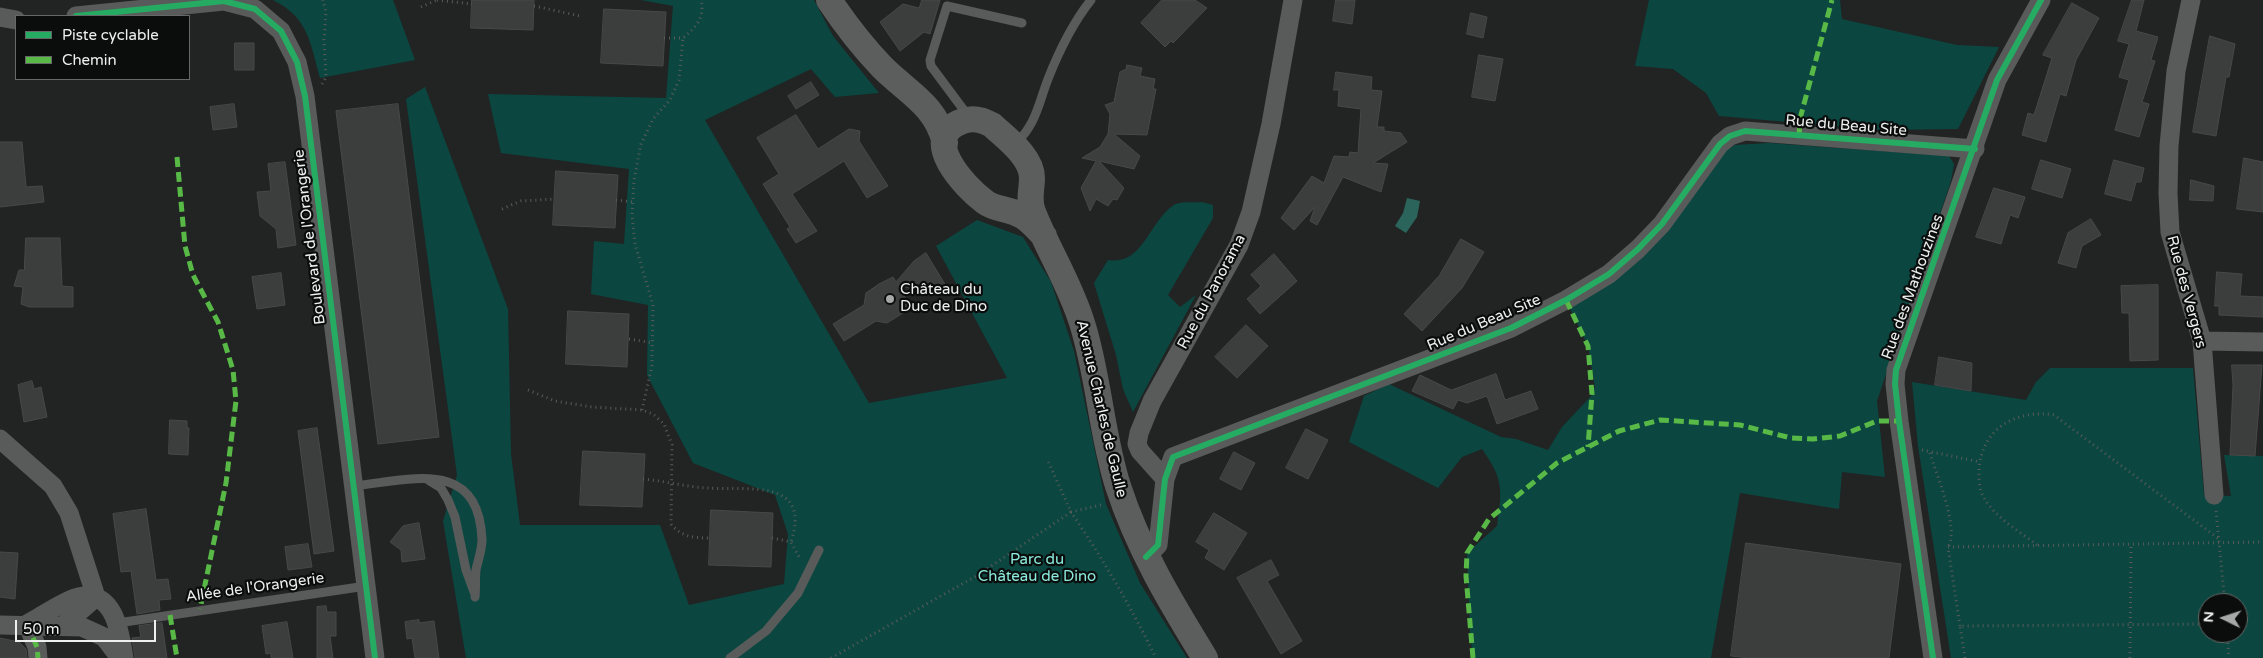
<!DOCTYPE html>
<html>
<head>
<meta charset="utf-8">
<style>
	body { margin:0 }
	#map { position:relative; width:2263px; height:658px; overflow:hidden; background:#212423; font-family:"Varela Round",sans-serif }
	canvas { display:block }
	.legend { position:absolute; left:15px; top:15px; width:175px; height:65px; box-sizing:border-box; background:#0b0d0d; border:1px solid #656867; margin:0; padding:6px 9px; list-style:none; font-size:15px; color:#edf0ef }
	.legend li { display:flex; align-items:center; gap:10px; height:25px }
	.legend b { width:25px; border:1px solid #656867 }
	.north { position:absolute; left:2198px; top:593px; width:50px; height:50px; box-sizing:border-box; background:#0b0d0d; border:1px solid #656867; border-radius:50%; rotate:274deg; font-size:14px; font-weight:700; line-height:20px; text-align:center; color:#edf0ef }
	.north::after { content:''; display:block; margin:auto; width:18px; height:22px; background:#a6a9a8; clip-path:polygon(50% 0,100% 100%,50% 72%,0 100%) }
	.scale { position:absolute; left:15px; top:620px; width:141px; height:22px; box-sizing:border-box; border:2px solid #edf0ef; border-top:0; padding-left:6px; font-size:15px; line-height:18px; white-space:nowrap; color:#edf0ef; -webkit-text-stroke:4px #0b0d0d; paint-order:stroke }
</style>
</head>
<body>
<div id="map">
<canvas width="2263" height="658"></canvas>
<ul class="legend">
<li><b style="height:6px;background:#26ab63"></b>Piste cyclable</li>
<li><b style="height:6px;background:#58b947"></b>Chemin</li>
</ul>
<div class="north">N</div>
<div class="scale">50 m</div>
</div>
<script>
const ctx = document.querySelector('canvas').getContext('2d');
ctx.lineJoin = 'round';
function fill(path, color) { ctx.fillStyle = color; ctx.fill(path, 'evenodd'); }
function strokePath(path, color, width, dash) { ctx.strokeStyle = color; ctx.lineWidth = width; ctx.lineCap = dash ? 'butt' : 'round'; ctx.setLineDash(dash || []); ctx.stroke(path); }
function drawText(font, color, halo, rows, align = 'center') {
  ctx.font = font + ' "Varela Round",sans-serif'; ctx.lineWidth = 4.5; ctx.setLineDash([]); ctx.textBaseline = 'middle'; ctx.strokeStyle = halo; ctx.fillStyle = color; for (const [text, x, y, turn = 0] of rows) {
    ctx.save(); ctx.translate(x, y); ctx.rotate((+turn || 0) * Math.PI / 180); ctx.textAlign = isNaN(turn) ? turn : align; if (halo) ctx.strokeText(text, 0, 0); ctx.fillText(text, 0, 0); ctx.restore();
  }
}
const green = new Path2D(`
	M273 0H393L415 60 320 78C310 43 309 18 273 0Z
	M641 0H814L833 36 879 93 835 97 811 69 705 120 869 403 1007 378 936 246 977 220 1023 237 1051 282 1074 351 1106 504 1140 583 1187 658H466L443 521 457 475 406 99 425 87 508 309 511 454 520 525H660L689 605 784 584 788 534 775 495 693 463 647 375 648 305 591 294 594 241 624 244 629 169 501 153 488 94 666 98 673 6Z
	M1649 0H1840L1842 19 1957 45 1999 47 1958 129 1880 130 1719 116 1706 93 1673 69 1635 66Z
	M1769 143 1949 156 1954 164 1951 181 1877 401 1885 477 1842 472 1839 509 1740 493 1711 658H1473L1470 633 1467 553 1497 526C1502 490 1504 480 1482 449L1462 457 1438 488 1349 442 1364 396 1389 384 1501 437 1516 439 1548 450 1562 427 1592 395 1595 387 1588 346 1566 300 1622 272 1718 156 1735 145Z
	M1202 202 1213 205V218L1168 295 1180 307 1196 295 1133 412 1123 389 1116 355 1094 283 1108 260C1143 266 1149 221 1174 205 1180 201 1194 203 1202 202Z
	M2050 368H2193L2204 495 2231 496 2224 455 2263 456V658H1951L1918 446 1912 382 2026 400 2036 382ZM2208 603H2238V633H2208Z`);
const water = new Path2D(`
	M1407 198 1420 201 1417 217 1406 233 1395 226 1403 213Z`);
const building = new Path2D(`
	M472 0H534L533 30 471 28Z
	M922 0H940L930 34 924 32 900 51 880 22 903 4 919 8Z
	M1162 0H1195L1207 8 1173 43 1171 41 1165 47 1141 23Z
	M1336 0H1355L1352 24 1333 21Z
	M2132 0H2144L2136 31 2158 37 2151 60 2155 61 2142 102 2149 104 2139 137 2115 130 2129 80 2119 77 2129 44 2118 41Z
	M2072 3 2099 18 2076 60 2066 96 2060 94 2046 142 2022 135 2028 113 2034 115 2052 58 2043 55Z
	M604 9 666 12 663 66 601 63Z
	M1471 13 1487 17 1483 38 1467 34Z
	M2210 36 2235 44 2229 77H2226L2216 136 2193 132Z
	M235 43H254V70H235Z
	M1479 55 1503 59 1495 101 1472 97Z
	M1127 65 1142 68 1140 76 1155 79 1153 89H1156L1147 135 1114 134 1140 156 1134 169 1099 161 1124 188 1117 200 1113 199 1108 206 1096 199 1090 211 1081 188 1096 161 1082 158 1100 147 1108 134 1110 114 1105 105 1114 102 1120 72 1126 69Z
	M1336 72 1372 77 1371 90 1382 91 1377 127H1384V131L1401 133 1407 142 1373 163 1388 164 1381 192 1343 177 1317 225 1310 221 1315 207 1294 230 1281 218 1312 176 1324 183 1334 156 1349 157 1350 152 1358 153 1361 109 1338 106 1339 90H1334Z
	M811 82 819 95 796 109 788 96Z
	M234 104 237 127 213 130 210 107Z
	M398 104 439 437 378 444 336 111Z
	M796 115 818 149 849 129 860 131 859 141 888 186 867 198 844 161 792 194 817 231 796 243 787 229 790 227 763 184 779 174 757 138Z
	M0 142H22L26 187 42 186 44 202 0 207Z
	M2244 158 2263 162V212L2237 209Z
	M2041 160 2071 169 2062 198 2032 189Z
	M2114 160 2144 168 2141 182H2136L2131 201 2105 194Z
	M285 162 296 245 278 248 276 229 260 216 257 192 271 191 268 164Z
	M556 171 618 175 615 228 553 225Z
	M2191 180 2214 186 2213 201 2190 200Z
	M1994 188 2025 197 2018 218 2010 215 2001 244 1976 237Z
	M2091 219 2101 235 2082 246 2076 268 2058 263 2068 233Z
	M26 238H60L62 286 73 287V307H29L21 304 23 287 14 286 19 270H24Z
	M1461 239 1484 252 1462 288 1422 331 1404 314 1439 276Z
	M926 253 946 286 929 295 898 284 911 308 887 323 876 321 844 341 833 324 864 305 866 293 879 284 893 277 896 282 914 261Z
	M1274 254 1297 281 1260 314 1247 299 1261 286 1251 275Z
	M2217 272 2242 274 2240 296 2263 297V317L2219 315V306H2215Z
	M281 273 285 305 257 309 252 277Z
	M2158 285V360L2130 361 2129 313H2122L2121 286Z
	M568 311 629 314 627 367 566 364Z
	M1246 325 1268 346 1237 378 1215 357Z
	M1939 357 1972 363 1971 391 1935 385Z
	M2232 365H2262L2255 456 2230 455 2233 385Z
	M1496 374 1505 400 1531 391 1538 409 1497 424 1487 396 1467 403 1458 400 1453 409 1412 391 1420 375 1451 390Z
	M32 381 34 389 41 387 47 417 24 422 18 385Z
	M170 420 187 421V428H189L188 455 169 454Z
	M317 428 334 551 314 554 298 431Z
	M1306 429 1328 440 1308 479 1286 468Z
	M583 451 645 454 642 507 580 505Z
	M1234 452 1255 463 1241 490 1220 479Z
	M146 509 156 580 168 579 171 599 159 600 160 610 137 614 131 571 121 572 113 514Z
	M711 510 773 513 771 567 709 565Z
	M1214 513 1247 533 1224 570 1205 558 1209 550 1196 542Z
	M419 523 425 559 402 562 401 550 390 542 403 526Z
	M1746 543 1901 564 1889 658H1749L1731 656Z
	M308 544 312 567 288 570 285 547Z
	M0 552 18 553 15 599 0 597Z
	M1271 560 1279 575 1267 581 1302 641 1281 654 1237 578Z
	M326 606 327 612H336V636H330L333 658H317V607Z
	M419 620V623L434 621 439 658H415L412 638 407 639 405 622Z
	M287 622 293 658H271V653L266 654 262 626Z
	M162 623 167 658H135L132 638 141 637 139 626Z
	M0 638 19 642 26 649 27 658H0Z`);
const path = new Path2D(`
	M437 0 472 4
	M534 6 580 16
	M421 7 437 0
	M664 38H683C696 27 705 18 701 0
	M322 84 326 77 324 40 326 12 323 0
	M616 200 632 202
	M502 209 521 201 555 199
	M629 339 653 343
	M528 390 555 401 592 407 642 410 653 414 664 424 672 445 671 524C681 537 694 538 710 538
	M642 410 652 366 653 305 635 244 632 214 634 180 641 144 653 119 670 100 679 80 683 38
	M1922 450 1980 462
	M1930 453C1936 474 1960 529 1948 547
	M643 479C665 481 687 487 708 488 747 491 812 477 791 542
	M1101 505 1071 512C1103 559 1131 607 1156 658
	M2216 511 2225 603
	M772 538 791 542 799 557
	M2037 545C2019 531 1994 517 1983 496 1979 489 1979 478 1979 470 1981 429 2016 409 2054 415L2219 539
	M1960 626 1948 547 2263 542
	M2227 633 2229 658
	M831 658 978 575 1071 512 1047 459
	M1965 658 1960 626 2208 624
	M2130 658 2131 544`);
const lane = new Path2D(`
	M965 118 963 109 931 66 930 60 947 6 1022 23
	M1015 144C1036 125 1038 105 1048 79 1059 51 1072 24 1091 0
	M428 480 441 488 448 500 455 517 466 570 474 592
	M353 486C411 480 479 457 482 540 482 550 478 560 476 570 475 579 476 588 475 597
	M118 623 366 586
	M730 658 766 631 798 593 819 550`);
const street = new Path2D(`
	M2191 0 2176 71 2169 146 2168 193 2170 232 2202 341 2214 495
	M76 16 224 1 255 9 281 31 297 62 305 96 375 658
	M0 17 16 20
	M2202 341 2263 342
	M0 439 53 486 69 513 96 597 64 625
	M1165 479 1140 451 1137 444 1139 433 1152 401 1239 245 1251 212 1271 124 1293 0
	M1146 557 1158 545 1165 479 1173 457 1511 328 1566 300 1609 274 1638 249 1662 224 1720 144 1730 136 1745 131 1975 149
	M27 624C39 618 66 599 78 597 115 589 120 633 124 658
	M27 624 37 647 38 658
	M0 625 82 627 104 637 120 658
	M1933 658 1899 421 1895 384 1896 370 1997 80 2041 0`);
const secondary = new Path2D(`
	M829 0C845 24 862 46 882 67 908 93 936 105 945 143
	M1044 236C1036 228 1029 218 1018 214 1008 209 994 209 985 202 965 187 917 137 963 121 973 117 983 120 992 125 1007 139 1032 157 1032 178 1032 190 1028 200 1033 212 1048 250 1070 284 1082 323 1099 376 1101 433 1118 486 1138 548 1171 603 1205 658`);
const quiet = new Path2D(`
	M1799 134 1801 115 1832 0
	M177 157 185 246 193 275 218 322 233 370 236 401 226 483 200 609
	M1566 300 1588 346 1592 394 1588 447
	M170 615 177 658
	M27 624 37 647 38 658
	M1473 658 1466 576 1467 553 1489 519 1557 463 1619 431 1660 420 1740 425 1791 438 1813 439 1840 436 1877 421H1899`);
const cycleway = new Path2D(`
	M76 16 224 1 255 9 281 31 297 62 305 96 375 658
	M1146 557 1158 545 1165 479 1173 457 1511 328 1566 300 1609 274 1638 249 1662 224 1720 144 1730 136 1745 131 1975 149
	M1933 658 1899 421 1895 384 1896 370 1997 80 2041 0`);
const markers = [
	[890,299,5,"#a6a9a8"]
];
const streetNames = [
	["Rue du Beau Site",1846,126,5],
	["Boulevard de l'Orangerie",310,237,-97],
	["Rue des Mathouzines",1913,287,-70],
	["Rue du Panorama",1212,292,-62],
	["Rue des Vergers",2186,292,75],
	["Rue du Beau Site",1484,323,-23],
	["Avenue Charles de Gaulle",1101,409,77],
	["Allée de l'Orangerie",255,588,-8]
];
const poiNames = [
	["Château du",900,290],
	["Duc de Dino",900,307]
];
const parkNames = [
	["Parc du",1037,560],
	["Château de Dino",1037,577]
];
fill(green, '#0b4740');
fill(water, '#2b645b');
fill(building, '#3c3d3d');
strokePath(building, '#474948', 1);
strokePath(path, '#585b5a', 3, [1, 4]);
strokePath(lane, '#595a5a', 9);
strokePath(street, '#595a5a', 19);
strokePath(secondary, '#5c5d5d', 26);
strokePath(quiet, '#58b947', 5, [10, 5]);
strokePath(cycleway, '#26ab63', 6);
for (const [x, y, r, color] of markers) { const dot = new Path2D(); dot.arc(x, y, r, 0, 2 * Math.PI); ctx.fillStyle = color; ctx.fill(dot); strokePath(dot, '#0b0d0d', 2); }
drawText('15px', '#edf0ef', '#0b0d0d', streetNames);
drawText('15px', '#edf0ef', '#0b0d0d', poiNames, 'left');
drawText('15px', '#8becdd', '#0b0d0d', parkNames);
</script>
</body>
</html>
